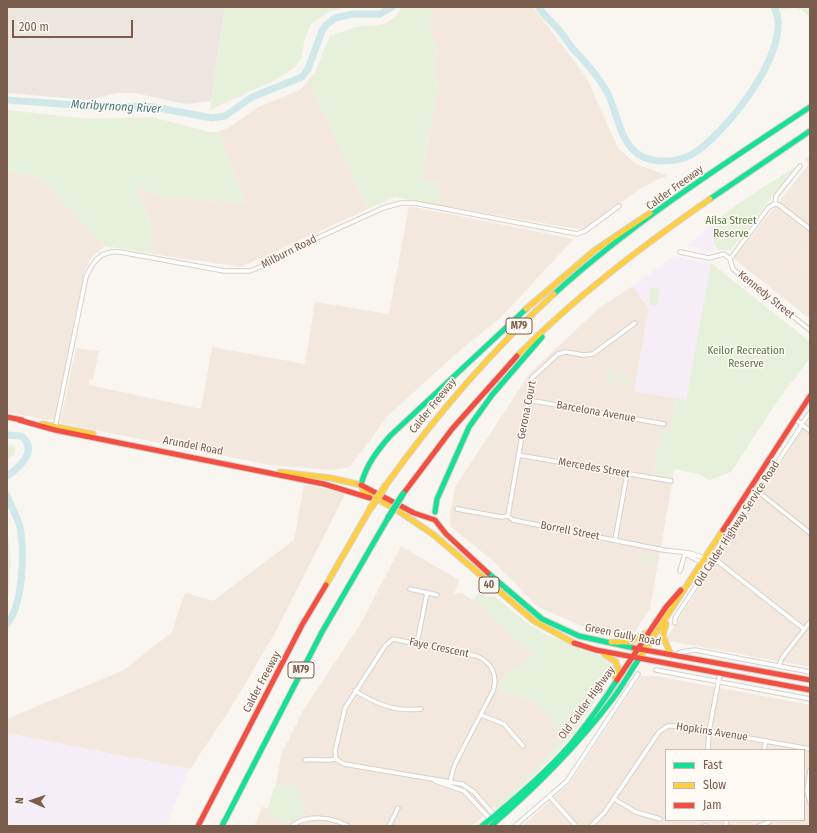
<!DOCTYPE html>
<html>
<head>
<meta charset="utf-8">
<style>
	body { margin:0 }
	#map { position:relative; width:817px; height:833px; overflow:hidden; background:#f9f5f0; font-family:"Fira Sans Condensed",sans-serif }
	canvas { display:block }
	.frame { position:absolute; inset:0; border:8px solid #7a5c4d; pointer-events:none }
	.legend { position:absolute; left:665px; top:749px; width:140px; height:72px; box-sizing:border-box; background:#fffaf3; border:1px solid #cabbb1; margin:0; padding:5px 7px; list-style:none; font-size:12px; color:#7a5c4d }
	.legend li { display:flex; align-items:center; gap:8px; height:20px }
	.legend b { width:20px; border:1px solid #cabbb1 }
	.north { position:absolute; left:12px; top:781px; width:40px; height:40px; -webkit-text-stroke:3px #fffaf3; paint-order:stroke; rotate:272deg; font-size:11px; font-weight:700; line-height:16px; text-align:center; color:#7a5c4d }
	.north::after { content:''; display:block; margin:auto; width:14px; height:18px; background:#7a5c4d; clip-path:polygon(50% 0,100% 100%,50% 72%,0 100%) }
	.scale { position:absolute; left:12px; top:20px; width:121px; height:18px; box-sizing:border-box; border:2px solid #7a5c4d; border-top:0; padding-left:5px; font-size:12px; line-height:14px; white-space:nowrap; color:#7a5c4d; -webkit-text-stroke:3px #fffaf3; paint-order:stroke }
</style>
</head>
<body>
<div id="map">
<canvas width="817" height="833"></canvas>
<div class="frame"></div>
<ul class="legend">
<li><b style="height:5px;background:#16e098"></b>Fast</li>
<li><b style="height:5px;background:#ffcf43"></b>Slow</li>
<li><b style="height:5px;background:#f24e42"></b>Jam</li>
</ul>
<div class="north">N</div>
<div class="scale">200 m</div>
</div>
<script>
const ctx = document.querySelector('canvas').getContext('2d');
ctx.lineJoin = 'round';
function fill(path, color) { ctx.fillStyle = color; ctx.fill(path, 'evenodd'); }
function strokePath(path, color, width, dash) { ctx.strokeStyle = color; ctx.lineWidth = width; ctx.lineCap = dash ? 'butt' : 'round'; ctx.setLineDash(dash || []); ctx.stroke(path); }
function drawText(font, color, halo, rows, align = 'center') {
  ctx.font = font + ' "Fira Sans Condensed",sans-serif'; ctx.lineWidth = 3; ctx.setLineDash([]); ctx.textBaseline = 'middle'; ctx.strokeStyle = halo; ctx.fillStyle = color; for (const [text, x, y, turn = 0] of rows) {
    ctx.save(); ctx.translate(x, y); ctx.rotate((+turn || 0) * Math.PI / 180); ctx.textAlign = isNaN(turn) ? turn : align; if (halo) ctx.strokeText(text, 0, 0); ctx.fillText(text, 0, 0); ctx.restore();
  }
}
const residential = new Path2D(`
	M432 7H533L586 77 618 148 636 164 666 175V177L658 179 643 187 617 205H615L583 230 439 205V184L421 180 438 83 434 70 437 50 429 24Z
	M309 80 368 209 241 267 153 254V235L138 186 162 197 246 203 218 132 228 128 258 107 300 90Z
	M810 156V241L792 265 810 279V319L735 260V257L809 164 804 160Z
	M7 171 41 178 105 246 91 258 84 273 54 419 48 420 7 412Z
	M409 206 574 239 499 319 451 358 387 417 350 467 333 470 270 465 60 423 76 348 99 351 93 380 89 379V385L201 409 212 347 305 364 315 302 389 314Z
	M633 286 649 309 634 391 676 398 670 432 661 430 653 474 673 477 650 609 634 633 622 636 589 629 538 607 493 561 451 527 450 516 455 487 530 373 599 308Z
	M810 418V667L669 641 667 637Z
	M304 485 339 491 345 494 276 631 232 706 190 769 7 733V719L124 670 172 632 182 600 186 593 213 601 294 540Z
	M401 546 459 580 454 594 461 593 478 603 534 656 501 679 499 691 536 702 563 732 544 762 472 826H254L262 807 269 809 286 825 304 815 299 788 276 784 281 755 304 709 363 620Z
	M641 676H657L810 705V826H522L570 783ZM666 750H804V820H666Z`);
const commercial = new Path2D(`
	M810 241V279L791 265Z`);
const industrial = new Path2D(`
	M7 7H225L211 101 186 104 134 93H116L90 100 7 93Z`);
const education = new Path2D(`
	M717 220 713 250 708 253 700 252V248L687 246Z
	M674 256 711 263 686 400 634 391 649 309 633 286Z
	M7 733 189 769 166 826H7Z`);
const green = new Path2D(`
	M225 7H342L327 13 311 24 305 38 301 59 294 68 277 79 210 110Z
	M402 7H432L429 24 437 50 434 70 438 83 421 180 439 184V205L395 197 368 209 309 80 314 74 330 36C339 33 348 29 357 27 379 24 388 29 402 7Z
	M774 7H810V17L803 11 796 8 776 10Z
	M7 110 90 119 153 117 209 132H218L246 203 162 197 138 186 153 235V254L105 246 41 178 7 171Z
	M795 167 731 250H718L714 244 717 220 739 203Z
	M711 263 810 342V358L778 400 731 472 709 480 699 474 674 469 673 477 653 474 661 430 670 432 676 398 686 400Z
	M651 288 660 289 657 306 649 304Z
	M609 369 618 381 612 385 604 373Z
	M622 371 630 382 626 385 618 373Z
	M7 444 15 446V454L7 460Z
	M7 526 11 562 7 612Z
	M641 555 655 557 653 564 639 561Z
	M478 593 487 597 494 596 526 622 543 633 610 660 614 668 612 675 573 734 553 757 501 807 497 809 493 806 544 762 563 732 536 702 498 691 501 679 534 656 478 603 473 601Z
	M276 784 299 788 304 815 286 825 267 809Z`);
const river = new Path2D(`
	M539 7C543 16 553 22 559 30 565 37 569 45 575 51 587 64 598 76 607 92 618 113 619 145 643 157 657 163 678 162 691 155 724 136 796 47 774 7
	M7 100 103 107 148 106 212 118 225 116 252 97 302 77 308 69 322 31 326 25 335 18 353 14H380L392 7
	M7 435 21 436C39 450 20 467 7 476
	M7 495C10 505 18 518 20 527 25 552 23 605 7 624`);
const street = new Path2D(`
	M775 204 776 196 800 166
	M775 204 779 205 810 229
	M680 252 709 258 724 254 730 259 733 269 810 330
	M730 259 769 207 775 204
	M528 400 664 424
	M795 419 810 431
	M801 424 810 413
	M55 428 86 277C93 261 101 250 120 252L224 271H250L265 265 304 244 383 208 401 203H415L577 234 585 231 619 206
	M518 455 671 481
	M751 486 810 533
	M457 509 501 517 508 516
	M508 516 532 378 558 354 566 352 583 355 593 354 635 323
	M508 516 513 520 663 550 690 553 704 558
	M615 540 627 474
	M707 553 804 629
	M685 554 701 562
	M680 571 685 553
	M410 589 437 595
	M675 623V618L802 425
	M417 643 427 593
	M675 655 681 652 695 650 810 672
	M779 666 782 658 810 622
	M656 670 810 699
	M355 691C377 704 394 712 421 709
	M481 715 504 724 523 746
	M708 750 709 731 720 673
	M764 750 766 741
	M305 760C315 758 325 762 336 759
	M810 770 807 791 810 802
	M435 781 464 791 490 819
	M449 786C451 779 452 772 455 764L493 691C498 675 492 663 477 656L393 639 385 646 345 708 335 751 336 759 344 764 462 784 474 792 494 815
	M550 797 576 826
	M614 799 636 812 660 819
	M292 826C307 814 332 817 348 826
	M389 826 398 808
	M515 826 567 781 638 674
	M591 826 604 813 659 732 668 726H681L810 749
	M704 826H707
	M726 826V820
	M759 826 769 822`);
const fast = new Path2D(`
	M710 199 810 131
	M554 294C632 223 722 165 810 107
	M361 485C366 465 377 451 390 436L526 309
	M435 512 437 499 469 427 492 395 542 337
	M488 573 542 619 579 636 634 648
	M222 826 322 632 388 518
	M482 826C513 801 544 775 570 745 587 724 603 702 617 680
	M491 826C535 788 576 747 611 701 622 687 630 672 640 657`);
const slow = new Path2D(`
	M526 309 595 250 650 213
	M517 356C575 297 641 247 710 199
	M42 424 93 434
	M280 472 331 478 361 485
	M361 485 364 492 397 510 434 535 534 621 574 643
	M386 485C436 415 490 352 554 294
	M326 585 370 509
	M666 624 663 636 671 655
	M611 642H630L646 633
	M604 654 616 662 618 669 615 677
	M640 657 723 530`);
const jam = new Path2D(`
	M7 417 22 420
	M19 420 55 430 324 484 370 498
	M361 485 414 513 435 520 446 534 488 573
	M403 494 452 429 517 356
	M723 530 810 396
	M574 643 596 650 810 690
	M634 648 810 680
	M617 680 666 607 681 590
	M198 826 302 625 326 585`);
const fastBridge = new Path2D(`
	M388 518 403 494`);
const slowBridge = new Path2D(`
	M370 509 386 485`);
const shields = [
	[519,326,26],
	[489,585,20],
	[301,670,26]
];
const shieldNames = [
	["M79",519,326],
	["40",489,585],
	["M79",301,670]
];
const streetNames = [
	["Calder Freeway",675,188,-36],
	["Milburn Road",289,252,-27],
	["Kennedy Street",766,295,39],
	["Calder Freeway",433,406,-51],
	["Gerona Court",527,410,-79],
	["Barcelona Avenue",596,412,10],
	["Arundel Road",193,446,11],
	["Mercedes Street",594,468,10],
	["Old Calder Highway Service Road",737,524,-57],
	["Borrell Street",570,531,11],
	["Green Gully Road",623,635,11],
	["Faye Crescent",439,648,12],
	["Calder Freeway",262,682,-62],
	["Old Calder Highway",587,703,-54],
	["Hopkins Avenue",712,732,9]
];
const parkNames = [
	["Ailsa Street",731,221],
	["Reserve",731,234],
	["Keilor Recreation",746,351],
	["Reserve",746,364]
];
const waterNames = [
	["Maribyrnong River",116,107,3]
];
fill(residential, '#f2e8de');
fill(commercial, '#f6e8e1');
fill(industrial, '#ede5e0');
fill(education, '#f6eef6');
fill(green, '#e7f0db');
strokePath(river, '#d0e8ea', 7);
strokePath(street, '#d7d1cb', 5.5);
strokePath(fast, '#d9d2cb', 7);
strokePath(slow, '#d9d2cb', 7);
strokePath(jam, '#d9d2cb', 7);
strokePath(street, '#fefefd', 3.5);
strokePath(fast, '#16e098', 5);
strokePath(slow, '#ffcf43', 5);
strokePath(jam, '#f24e42', 5);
strokePath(fastBridge, '#dad1cc', 8, []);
strokePath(slowBridge, '#dad1cc', 8, []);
strokePath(fastBridge, '#16e098', 6);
strokePath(slowBridge, '#ffcf43', 6);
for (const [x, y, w] of shields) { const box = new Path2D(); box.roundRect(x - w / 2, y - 8, w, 16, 3); ctx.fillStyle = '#fffaf3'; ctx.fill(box); strokePath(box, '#7a5c4d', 1); }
drawText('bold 10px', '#7a5c4d', null, shieldNames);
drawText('11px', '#7a5c4d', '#fffaf3', streetNames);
drawText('11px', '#537a41', '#fffaf3', parkNames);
drawText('italic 12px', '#437c86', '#fffaf3', waterNames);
</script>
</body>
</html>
